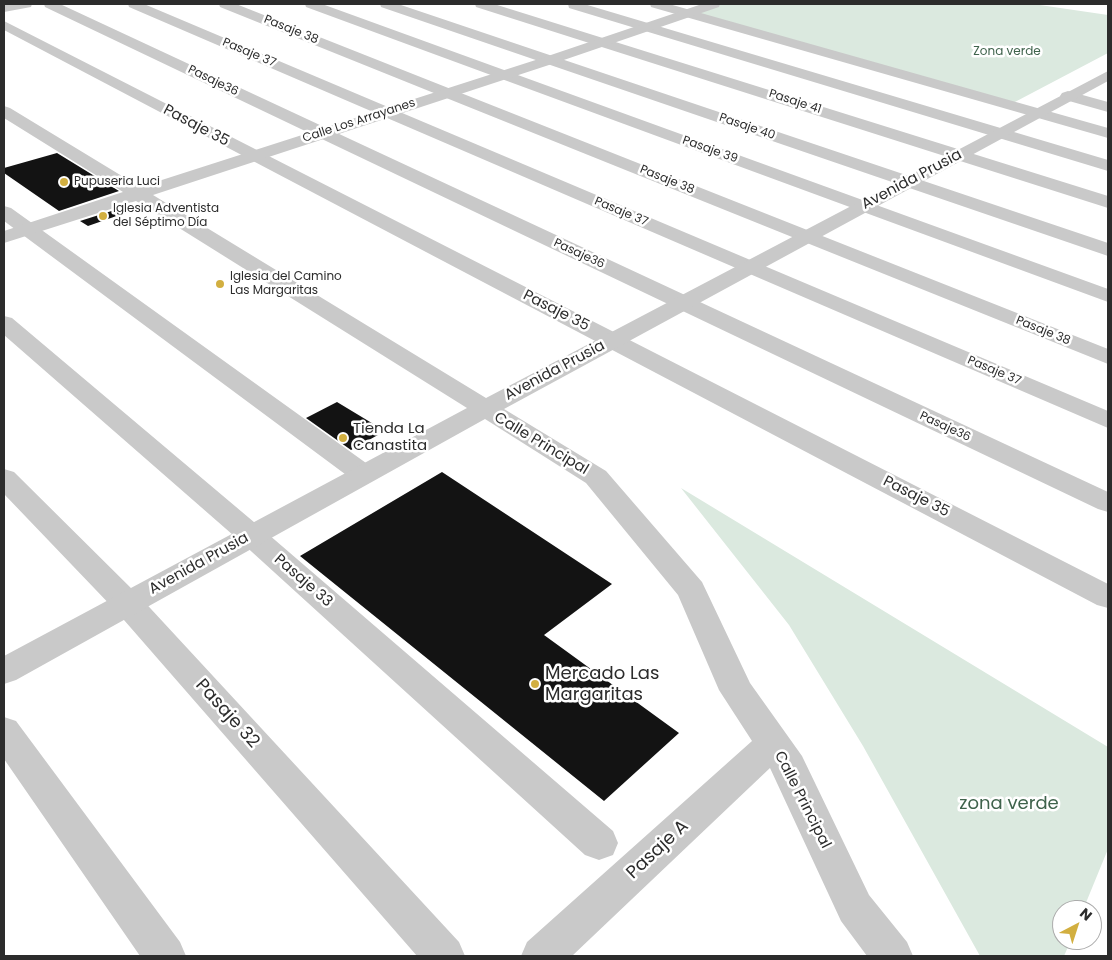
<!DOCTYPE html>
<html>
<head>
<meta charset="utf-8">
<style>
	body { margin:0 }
	#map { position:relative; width:1112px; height:960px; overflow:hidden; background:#fff; font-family:Poppins,sans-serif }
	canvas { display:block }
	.frame { position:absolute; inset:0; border:5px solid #2c2c2c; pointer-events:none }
	.north { position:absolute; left:1052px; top:900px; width:50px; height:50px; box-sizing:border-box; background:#fff; border:1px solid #ababab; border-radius:50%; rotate:40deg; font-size:14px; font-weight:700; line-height:20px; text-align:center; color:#2c2c2c }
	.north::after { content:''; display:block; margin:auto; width:18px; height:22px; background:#d2af40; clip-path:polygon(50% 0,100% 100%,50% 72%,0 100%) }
</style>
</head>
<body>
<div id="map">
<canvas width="1112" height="960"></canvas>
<div class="frame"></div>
<div class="north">N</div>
</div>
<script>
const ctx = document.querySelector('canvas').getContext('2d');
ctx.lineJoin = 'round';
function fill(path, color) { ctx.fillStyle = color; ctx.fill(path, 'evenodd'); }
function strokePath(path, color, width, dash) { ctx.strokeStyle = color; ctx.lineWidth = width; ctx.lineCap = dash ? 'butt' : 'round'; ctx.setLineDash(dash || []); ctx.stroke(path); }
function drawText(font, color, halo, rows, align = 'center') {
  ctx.font = font + ' Poppins,sans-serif'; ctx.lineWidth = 5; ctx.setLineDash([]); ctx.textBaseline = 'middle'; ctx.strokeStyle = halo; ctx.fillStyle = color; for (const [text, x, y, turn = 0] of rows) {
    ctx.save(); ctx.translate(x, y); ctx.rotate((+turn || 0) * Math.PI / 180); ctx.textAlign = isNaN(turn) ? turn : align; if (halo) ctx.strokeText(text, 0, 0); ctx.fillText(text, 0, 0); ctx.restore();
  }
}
const green = new Path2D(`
	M720 4H1033L1108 15V53L1013 103 697 14Z
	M681 488 1108 747V849L1083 910H1062V940H1071L1064 956H980L863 746 789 625Z`);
const building = new Path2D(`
	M57 153 119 191 59 211 4 173V168Z
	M121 208 128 212 88 226 80 221Z
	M337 402 385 431 351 450 306 418Z
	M442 472 612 584 544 635 679 733 604 801 300 556Z`);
const pedestrian = new Path2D(`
	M44 4H60L1108 492V512L1098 509 45 7Z
	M128 4H144L1108 411V428L129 7Z
	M219 4H236L1108 349V364L220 7Z
	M305 4H322L1108 289V302L306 7Z
	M380 4H398L1108 243V256L381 7Z
	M475 4H494L1108 196V208L476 7Z
	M568 4H584L1108 160V171L569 8Z
	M650 4H669L1108 128V138L651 7Z
	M4 21 1108 584V608L1097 605 4 30Z
	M1068 91 1108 102V112L1062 99 1060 96 1062 93Z
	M4 206 11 208 373 468 377 474 373 480 363 483 353 480 4 221Z
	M4 316 12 318 261 528 613 831 618 843 613 855 599 860 585 855 241 542 4 335Z
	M4 469 14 472 139 596 459 942 465 956H417L117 612 4 494Z
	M4 717 16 721 180 942 186 956H140L4 759Z`);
const minor = new Path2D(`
	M4 4H32L31 7 4 12Z
	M702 4H720L719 7 555 63 153 195 486 398 1108 71V81L504 409 606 471 702 582 750 683 802 756 869 895 907 942 913 956H867L841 921 770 768 572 956H521L527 942 752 741 719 690 678 595 586 483 485 419 16 680 4 684V656L467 408 136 201 4 243V231L123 192 4 118V106L10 108 140 187 545 57Z`);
const markers = [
	[64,182,5,"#d2af40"],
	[103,216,5,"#d2af40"],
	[220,284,5,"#d2af40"],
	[343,438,5,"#d2af40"],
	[535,684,5,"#d2af40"]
];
const farStreetnames = [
	["Pasaje 38",291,30,22],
	["Pasaje 37",249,53,23],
	["Pasaje36",213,81,26],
	["Pasaje 41",795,102,18],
	["Calle Los Arrayanes",359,121,-18],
	["Pasaje 40",747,127,19],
	["Pasaje 39",710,150,20],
	["Pasaje 38",667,180,22],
	["Pasaje 37",621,212,23],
	["Pasaje36",579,254,25],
	["Pasaje 38",1043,331,22],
	["Pasaje 37",994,371,23],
	["Pasaje36",945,427,25]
];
const farParknames = [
	["Zona verde",1007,52]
];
const farPoinames = [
	["Pupuseria Luci",74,182],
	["Iglesia Adventista",113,209],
	["del Séptimo Día",113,223],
	["Iglesia del Camino",230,277],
	["Las Margaritas",230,291]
];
const streetNames = [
	["Pasaje 35",196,126,28],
	["Avenida Prusia",912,180,-28],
	["Pasaje 35",556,311,27],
	["Avenida Prusia",555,371,-28],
	["Calle Principal",541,444,31],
	["Pasaje 35",916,497,27],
	["Avenida Prusia",199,564,-29],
	["Pasaje 33",303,581,41],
	["Calle Principal",802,800,63]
];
const poiNames = [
	["Tienda La",353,429],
	["Canastita",353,446]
];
const nearPoinames = [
	["Mercado Las",545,674],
	["Margaritas",545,695]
];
const nearStreetnames = [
	["Pasaje 32",227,714,48],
	["Pasaje A",658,850,-43]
];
const nearParknames = [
	["zona verde",1009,804]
];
fill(green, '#dbe9df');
fill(building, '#131313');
fill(pedestrian, '#c9c9c9');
fill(minor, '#c9c9c9');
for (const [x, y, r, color] of markers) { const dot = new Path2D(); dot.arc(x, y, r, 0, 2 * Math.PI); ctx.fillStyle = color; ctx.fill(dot); strokePath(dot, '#fff', 2); }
drawText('12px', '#2c2c2c', '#fff', farStreetnames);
drawText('12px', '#3f634c', '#fff', farParknames);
drawText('12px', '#2c2c2c', '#fff', farPoinames, 'left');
drawText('15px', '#2c2c2c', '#fff', streetNames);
drawText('15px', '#2c2c2c', '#fff', poiNames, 'left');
drawText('18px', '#2c2c2c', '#fff', nearPoinames, 'left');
drawText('18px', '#2c2c2c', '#fff', nearStreetnames);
drawText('18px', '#3f634c', '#fff', nearParknames);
</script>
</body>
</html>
